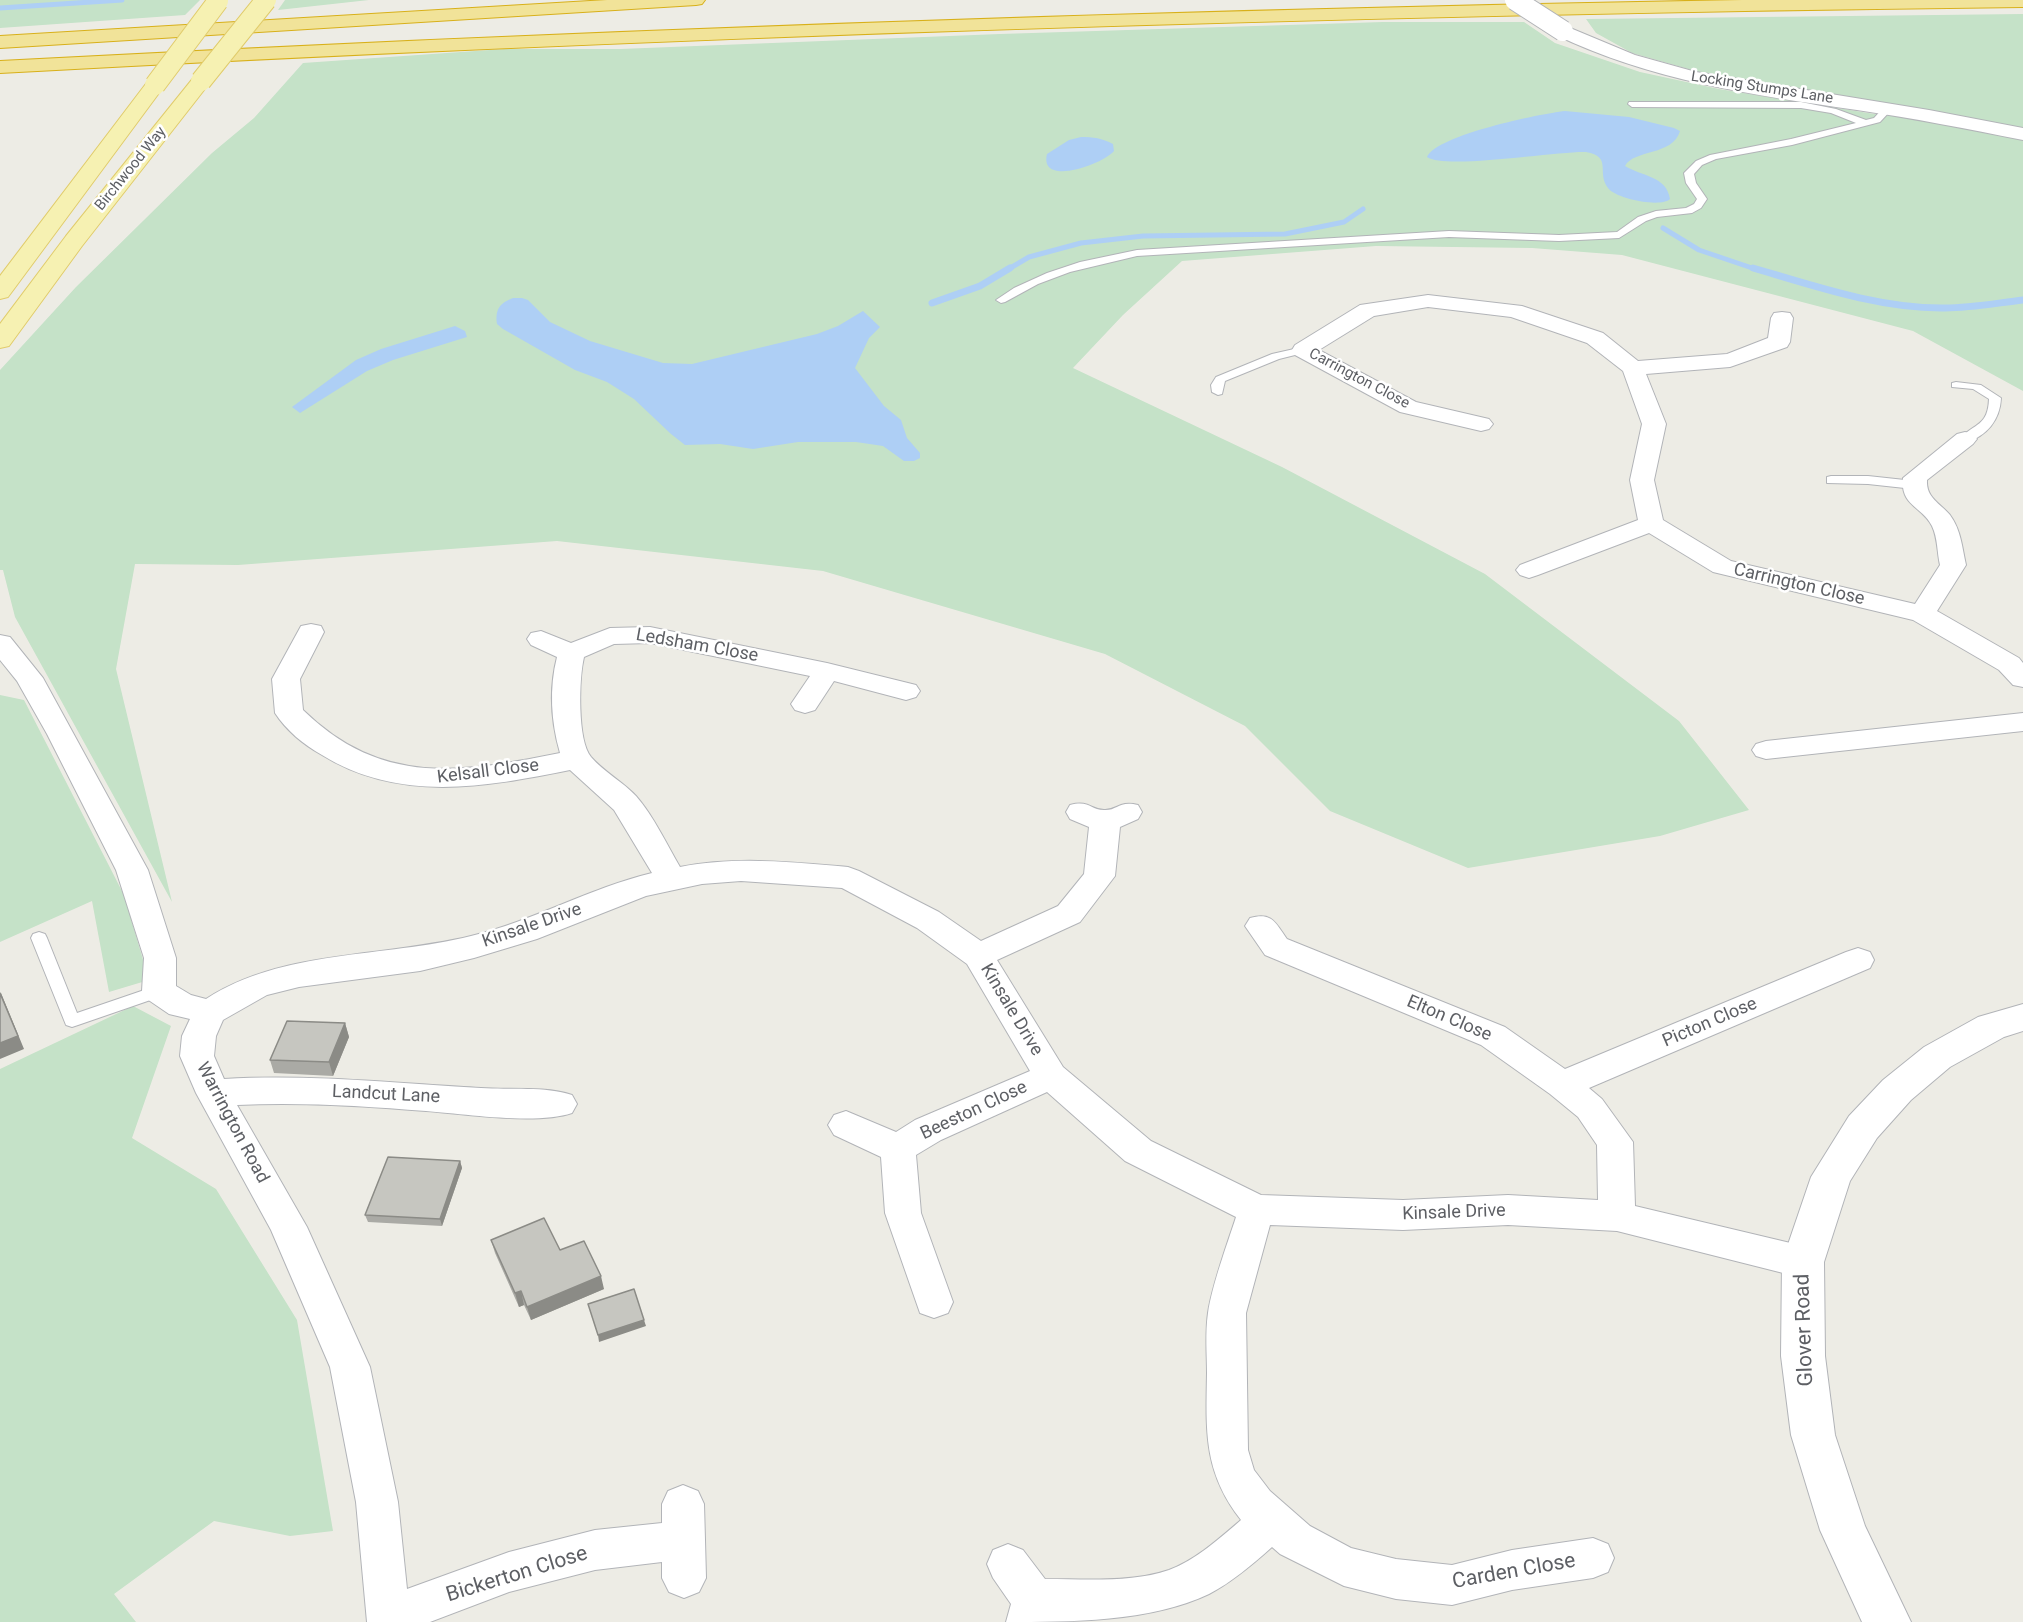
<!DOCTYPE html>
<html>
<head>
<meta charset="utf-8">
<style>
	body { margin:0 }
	canvas { display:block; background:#edece5 }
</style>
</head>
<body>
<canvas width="2023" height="1622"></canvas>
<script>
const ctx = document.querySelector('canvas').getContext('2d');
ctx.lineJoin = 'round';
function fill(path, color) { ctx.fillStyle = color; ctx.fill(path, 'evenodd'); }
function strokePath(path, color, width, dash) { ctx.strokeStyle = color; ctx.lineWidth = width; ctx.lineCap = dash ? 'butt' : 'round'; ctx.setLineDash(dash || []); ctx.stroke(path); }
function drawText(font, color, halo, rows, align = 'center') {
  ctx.font = font + ' Roboto,sans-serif'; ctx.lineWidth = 5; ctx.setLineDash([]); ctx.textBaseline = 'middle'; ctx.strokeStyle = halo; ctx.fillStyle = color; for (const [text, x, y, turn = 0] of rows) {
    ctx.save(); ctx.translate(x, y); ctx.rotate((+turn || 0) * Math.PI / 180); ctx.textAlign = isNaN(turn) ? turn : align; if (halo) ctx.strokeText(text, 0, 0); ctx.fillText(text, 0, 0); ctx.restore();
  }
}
const green = new Path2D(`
	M0 0H200L185 15 0 28Z
	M285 0H369L278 10Z
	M2023 14V391L1913 331 1622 255 1532 248 1376 246 1182 261 1123 315 1073 368 1282 467 1485 574 1679 721 1749 810 1660 836 1468 868 1330 811 1245 726 1105 654 823 571 557 541 238 565 135 564 116 669 172 902 15 617 3 570H0V370L76 287 212 153 254 118 303 63 504 49H620L1000 34 1383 22H1524L1555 43 1640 72 1719 89 1887 116 1902 108 1713 76 1632 53 1596 33 1586 19Z
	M0 695 24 700 124 895 149 980 109 992 92 901 0 942Z
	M133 1006 171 1026 132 1138 216 1189 297 1320 333 1531 290 1536 214 1521 114 1594 136 1622H0V1069Z`);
const water = new Path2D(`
	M1565 111 1629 117 1674 128 1680 131C1673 156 1634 149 1625 166 1641 176 1667 176 1670 199 1661 208 1616 199 1608 188 1596 172 1613 157 1586 152 1556 151 1446 170 1427 157 1437 135 1539 114 1565 111Z
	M1081 137C1093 137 1102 138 1113 144L1114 151C1102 165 1039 187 1047 154L1069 140Z
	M513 298H522L528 300 550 322 590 341 663 363 692 364 817 334 838 326 863 311 880 327 869 338 855 368 884 406 901 420 907 438 920 453V458L914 461H904L883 446 856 442H798L753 449 720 444 685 445 671 434 634 399 607 382 575 370 503 329 497 324C495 309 500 303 513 298Z
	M455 326 465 331 467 337 393 360 367 371 300 413 292 407 356 360 381 349Z`);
const streamFar1 = new Path2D(`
	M0 8 122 0
	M1663 228 1699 250 1758 270
	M1007 270 1029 257 1081 243 1143 236 1285 234 1344 222 1363 209`);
const stream = new Path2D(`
	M1753 268C1814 286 1881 309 1945 308 1971 308 1997 303 2023 300
	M932 303 980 286 1010 268`);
const service = new Path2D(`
	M1629 102H1801L1836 109 1866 120 1874 118 1885 106 1893 108 1880 122 1792 145 1716 159 1702 165 1694 174 1696 183 1707 199 1701 208 1692 213 1657 217 1646 221 1619 238 1559 241 1449 237 1137 256 1070 272 1038 284 1005 302 1001 303 996 300 1014 288 1047 273 1080 262 1137 250 1449 231 1559 235 1617 232 1638 217 1656 211 1686 208 1694 204 1697 199 1686 183 1684 173 1696 161 1710 155 1791 139 1856 123 1831 113 1801 108 1632 107 1628 104Z
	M1303 347 1309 350 1307 352 1279 359 1225 381 1222 394 1218 395 1212 392 1211 385 1216 377 1272 354Z
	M1956 382 1981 385 2001 398C2000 420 1987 436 1965 443L1959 439C1975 423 1988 426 1989 399L1973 389 1952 387V383Z
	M1831 476H1868L1914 481 1920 485 1914 489 1868 484 1827 483V477Z
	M39 932 45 934 47 938 77 1013 159 985 165 987 167 991 165 995 78 1025 72 1027 66 1025 31 938 33 934Z`);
const minor = new Path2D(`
	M1428 295 1522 306 1603 333 1638 361 1727 354 1768 338 1771 318 1774 313 1782 312 1790 313 1793 318 1790 342 1787 347 1730 367 1646 374 1666 424 1654 480 1663 520 1731 561 1915 604 1940 565C1937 553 1938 538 1932 526 1922 506 1900 506 1903 478L1957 434 1965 432 1973 434 1977 439 1973 444 1927 480C1926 498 1940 503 1950 515 1961 530 1962 547 1966 565L1937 611 2019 658 2023 663V687L2013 685 1999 670 1913 620 1713 572 1649 533 1538 575 1529 578 1520 575 1516 570 1520 565 1638 520 1630 480 1642 424 1623 371 1587 343 1511 317 1428 307 1374 316 1319 350 1416 402 1489 419 1493 424 1489 429 1481 431 1400 412 1295 355 1292 350 1295 345 1360 305Z
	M311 624 321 626 324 632 300 679 303 710C382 787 461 773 560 753 551 722 549 688 557 657L531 645 527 639 531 633 541 631 571 643 610 628 650 627 827 663 916 685 920 691 916 697 906 700 834 681 815 710 805 713 795 710 791 704 810 676 650 643 614 644 584 657C579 678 577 740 591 757 604 772 623 782 636 796 654 817 666 843 680 867 736 856 791 862 848 867L859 871 939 912 981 941 1058 906 1084 874 1089 827 1070 819 1066 812 1070 805C1090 800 1090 810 1104 810 1117 811 1119 800 1138 805L1142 812 1138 819 1120 827 1115 876 1080 922 997 960 1063 1067 1151 1141 1261 1195 1403 1200 1508 1195 1598 1200 1597 1145 1578 1117 1550 1094 1481 1045 1265 955 1245 926 1250 918C1272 912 1275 922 1287 939L1505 1027 1565 1069 1846 952 1858 948 1870 952 1874 960 1870 968 1589 1088 1602 1099 1633 1142 1635 1206 1803 1246 1816 1251 1822 1262 1816 1273 1803 1278 1617 1231 1508 1225 1403 1230 1270 1225 1246 1313 1248 1450 1254 1470 1270 1491 1310 1526 1351 1548 1396 1559 1452 1565 1512 1550 1593 1538 1608 1544 1614 1558 1608 1572 1593 1578 1512 1590 1452 1605 1396 1599 1344 1586 1280 1554 1272 1547C1252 1565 1232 1582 1209 1594 1150 1622 1070 1622 1006 1622L1011 1604 993 1578 987 1564 993 1550 1008 1544 1023 1550 1045 1579C1085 1579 1131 1583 1169 1570 1196 1560 1220 1538 1241 1520 1203 1472 1206 1430 1207 1373 1207 1354 1205 1333 1208 1313 1212 1285 1227 1245 1236 1217L1125 1161 1047 1092 941 1140 916 1155 921 1213 953 1302 948 1313 934 1318 920 1313 885 1213 881 1157 834 1135 828 1125 834 1115 846 1111 896 1132 915 1120 1030 1071 967 964 917 928 842 888 741 881 702 884 646 896 537 939 474 958 420 971 299 987 267 995 223 1020 216 1036 214 1056 224 1079C310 1074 395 1083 481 1088 510 1090 545 1086 572 1095L577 1104 572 1113C537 1125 464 1114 426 1111 363 1106 300 1102 237 1105L307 1227 370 1367 398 1502 407 1589 509 1552 595 1530 662 1523V1504L668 1491 683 1485 698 1491 704 1504 705 1540 706 1578 699 1592 684 1598 669 1592 662 1578V1562L595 1570 509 1592 430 1622H367L356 1502 330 1367 271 1230 196 1093 180 1056 182 1036 190 1019 169 1014 147 999 142 991 144 958 116 870 47 734 17 681 0 660V635L10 637 43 678 148 870 176 958V986L191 995 206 999C283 949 383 958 471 936 533 921 590 888 652 873L614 810 570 770C486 787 399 803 322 755 304 745 286 730 275 713L272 679 301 626Z
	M2023 713V731L1766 759 1756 756 1752 750 1756 744 1766 741Z`);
const tertiary = new Path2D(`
	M1563 25 1635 55 1696 72 1929 110 2023 128V140C1968 129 1912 118 1857 110 1753 95 1652 81 1556 35L1554 31 1556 27Z
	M2023 1004V1031L2004 1037 1950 1067 1911 1100 1877 1138 1850 1181 1824 1262 1825 1356 1835 1435 1865 1526 1911 1622H1862L1820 1530 1791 1435 1781 1356 1782 1262 1811 1177 1849 1116 1883 1080 1924 1047 1978 1017Z`);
const primary = new Path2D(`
	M201 75 208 77 211 81 208 85 82 246 9 346 0 348V324L66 236 194 77Z
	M155 79 162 81 165 85 162 89 8 297 0 299V276L148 81Z`);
const motorway = new Path2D(`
	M607 0H705L702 4 696 5 0 48V36Z
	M1742 0H2023V7C1348 15 674 36 0 73V61C580 30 1161 10 1742 0Z`);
const tertiaryBridge = new Path2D(`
	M1515 0 1563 31`);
const primaryBridge = new Path2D(`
	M201 81 266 0
	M155 85 218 1`);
const wall = new Path2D(`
	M345 1023 349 1037 333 1076 274 1073 270 1060Z
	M460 1161 462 1168 442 1226 368 1222 365 1215Z
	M491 1240 560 1250 604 1289 531 1320 524 1305 519 1307 495 1253Z`);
const shadedWall = new Path2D(`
	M1 993 24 1049 0 1059V1043Z
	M345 1023 349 1037 333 1076 329 1062Z
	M460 1161 462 1168 442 1226 440 1219Z
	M601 1276 604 1289 531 1320 527 1307Z
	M521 1291 524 1305 519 1307 515 1293Z
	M644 1320 646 1326 599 1342 598 1335Z`);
const building = new Path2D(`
	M0 993 18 1036 0 1043Z
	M287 1021 345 1023 329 1062 270 1060Z
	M388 1157 460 1161 440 1219 365 1215Z
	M544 1218 560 1250 584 1241 601 1276 527 1307 521 1291 515 1293 491 1240Z
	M634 1289 644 1320 598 1335 588 1304Z`);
const farStreetnames = [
	["Locking Stumps Lane",1762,88,9],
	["Birchwood Way",131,169,-51],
	["Carrington Close",1359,379,28]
];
const streetNames = [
	["Carrington Close",1799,585,13],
	["Ledsham Close",697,646,10],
	["Kelsall Close",488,772,-7],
	["Kinsale Drive",532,926,-19],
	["Kinsale Drive",1011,1010,59],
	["Elton Close",1449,1019,23],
	["Picton Close",1710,1023,-23],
	["Landcut Lane",386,1095,3],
	["Beeston Close",974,1111,-25],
	["Warrington Road",232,1123,62],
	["Kinsale Drive",1454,1213,-2]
];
const nearStreetnames = [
	["Glover Road",1805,1330,-92],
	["Carden Close",1514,1572,-10],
	["Bickerton Close",517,1575,-17]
];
fill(green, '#c5e2c8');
fill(water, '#aecff5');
strokePath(streamFar1, '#aecff5', 5);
strokePath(stream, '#aecff5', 7);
strokePath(service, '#b2b4b8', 2);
strokePath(minor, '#b2b4b8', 2);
strokePath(tertiary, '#b2b4b8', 2);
strokePath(primary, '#e1cc6b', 2);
strokePath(motorway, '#d8b01a', 2);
fill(service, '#fff');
fill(minor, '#fff');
fill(tertiary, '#fff');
fill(primary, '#f6f1b2');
fill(motorway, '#f1e399');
strokePath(tertiaryBridge, '#b2b4b8', 22, []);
strokePath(primaryBridge, '#e1cc6b', 22, []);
strokePath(tertiaryBridge, '#fff', 20);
strokePath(primaryBridge, '#f6f1b2', 20);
fill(wall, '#aaaaa5');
fill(shadedWall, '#8b8b86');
fill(building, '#c6c6c0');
strokePath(building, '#8b8b86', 1.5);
drawText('15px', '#5d5f64', '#fff', farStreetnames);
drawText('18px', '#5d5f64', '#fff', streetNames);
drawText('21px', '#5d5f64', '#fff', nearStreetnames);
</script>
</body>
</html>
